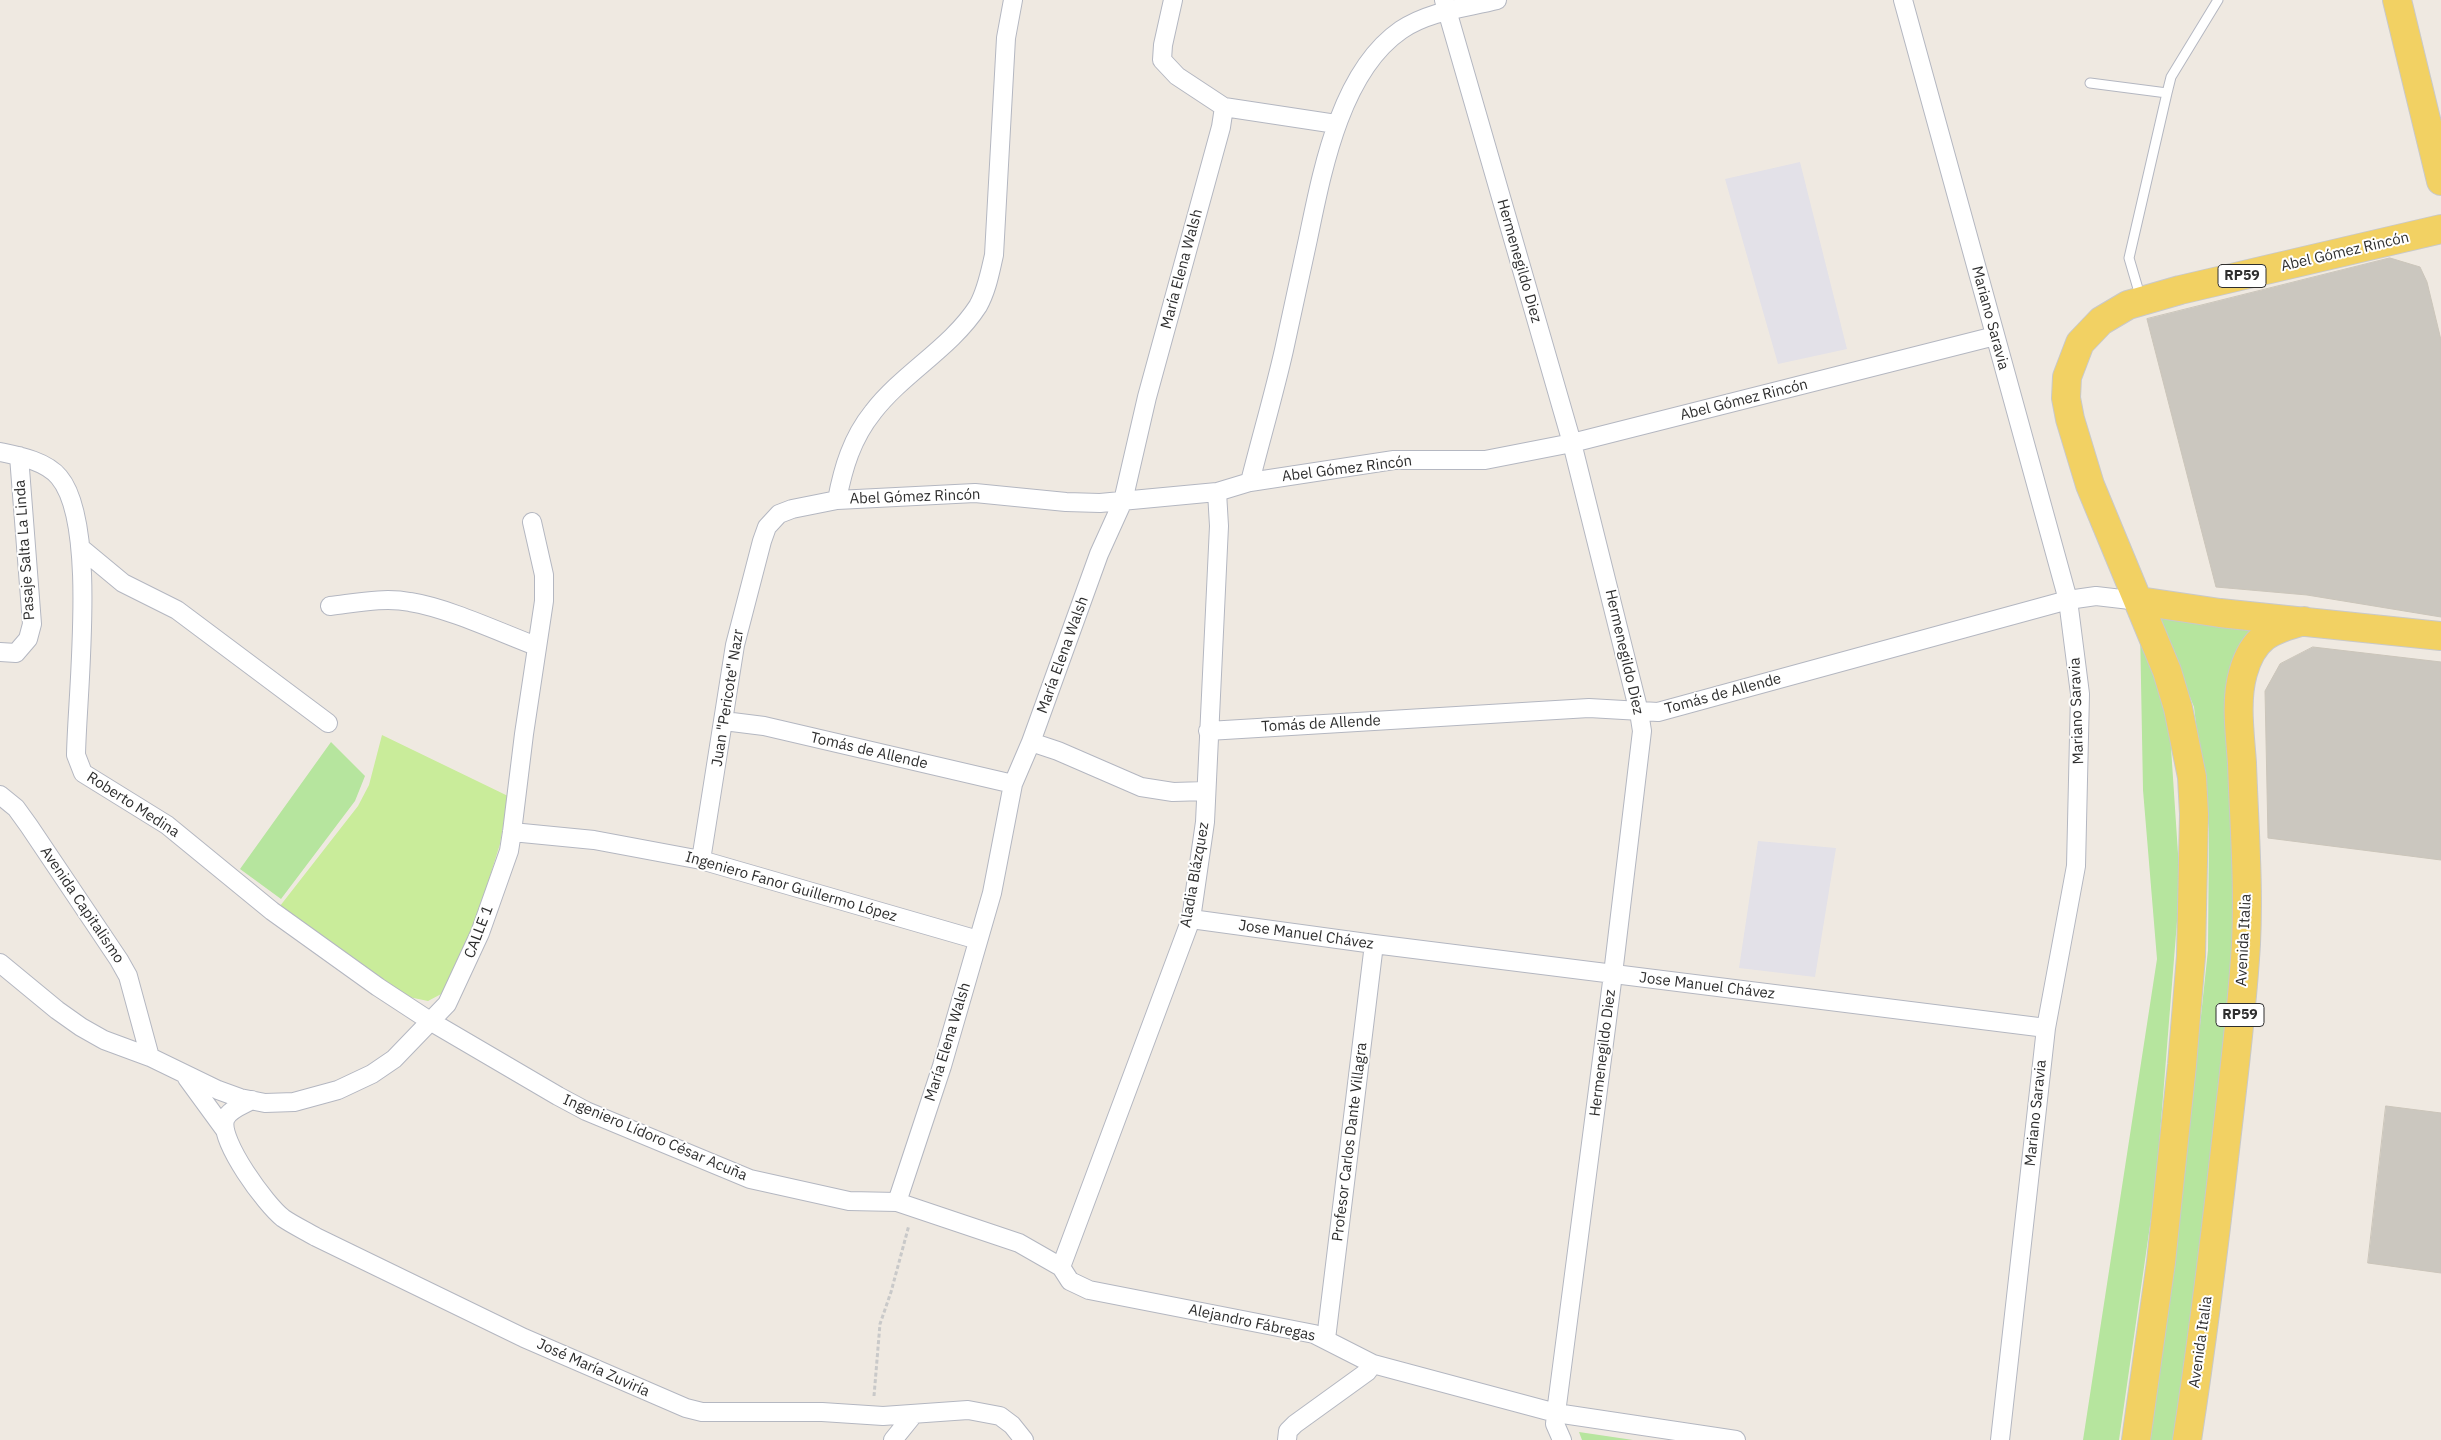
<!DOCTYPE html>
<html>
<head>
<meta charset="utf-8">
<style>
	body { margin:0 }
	canvas { display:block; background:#efe9e1 }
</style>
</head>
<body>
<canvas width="2441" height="1440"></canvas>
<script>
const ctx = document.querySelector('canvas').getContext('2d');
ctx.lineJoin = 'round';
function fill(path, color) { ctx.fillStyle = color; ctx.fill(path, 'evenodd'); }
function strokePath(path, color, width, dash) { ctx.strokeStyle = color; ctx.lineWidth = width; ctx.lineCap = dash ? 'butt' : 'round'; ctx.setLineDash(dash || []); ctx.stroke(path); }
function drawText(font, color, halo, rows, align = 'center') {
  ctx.font = font + ' "IBM Plex Sans",sans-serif'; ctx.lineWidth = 4; ctx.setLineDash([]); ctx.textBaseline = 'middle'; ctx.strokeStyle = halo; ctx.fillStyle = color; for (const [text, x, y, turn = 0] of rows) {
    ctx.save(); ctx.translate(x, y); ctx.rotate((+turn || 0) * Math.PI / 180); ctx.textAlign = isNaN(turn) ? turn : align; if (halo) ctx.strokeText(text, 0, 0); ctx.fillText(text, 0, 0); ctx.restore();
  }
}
const industrial = new Path2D(`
	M1800 162 1847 349 1778 364 1725 179Z
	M1758 841 1836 848 1815 977 1739 968Z`);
const green = new Path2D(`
	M2158 617 2262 629 2241 656 2232 1010 2179 1440H2149L2181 1204 2208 950 2209 829 2194 707Z
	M2140 627 2169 717 2180 884 2156 1184 2119 1440H2083L2157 959 2143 790Z
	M331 742 365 776 355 801 281 899 240 869Z
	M1579 1432 1633 1440H1582Z`);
const pitch = new Path2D(`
	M382 735 508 796 500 844 475 924 445 992 428 1001 404 996 280 906 358 806 369 785Z`);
const building = new Path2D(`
	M2390 258 2420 267 2427 282 2441 340V617L2307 595 2216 587 2147 319Z
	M2313 647 2441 662V860L2268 838 2265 691 2280 664Z
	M2386 1106 2441 1113V1273L2368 1263Z`);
const path = new Path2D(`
	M874 1396 880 1324 891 1292 909 1225`);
const service = new Path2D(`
	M2090 83 2167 93
	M2141 299 2129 258 2167 93 2171 77 2218 0`);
const minor = new Path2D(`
	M1173 0 1163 45 1162 60 1177 76 1224 107 1336 124
	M1444 0 1572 443 1639 712 1642 731 1613 974 1556 1413 1555 1424 1562 1440
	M1903 0 2068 600 2080 694 2076 866 2046 1028 2000 1440
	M0 452C19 456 46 461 59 477 98 523 77 692 76 755L83 773 167 825 272 911 378 987 430 1021 558 1096 586 1111 750 1179 849 1201 897 1202 1019 1243 1061 1267 1070 1281 1089 1290 1314 1334 1373 1364 1556 1413 1736 1440
	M1250 482C1261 438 1274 394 1284 350 1292 313 1300 276 1308 239 1322 172 1340 72 1401 30 1429 11 1465 8 1497 0
	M837 500C843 468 852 438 873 412 903 373 951 348 978 306 987 290 990 272 994 255L1006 38 1013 0
	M82 549 123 583 177 610 328 723
	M330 606C356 603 384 597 410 602 448 608 499 632 536 646
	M0 652 16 653 28 639 32 624 19 456
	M724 721 764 726 1013 784
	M1208 731 1589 708 1658 712 2068 600 2096 596 2139 601
	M1031 742 1058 751 1141 787 1173 792 1206 791
	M0 795 16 808 29 826 119 960 128 976 150 1057
	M512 832 594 840 701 860 978 940
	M701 860 735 645 762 541 767 527 779 514 792 509 837 500 975 493 1066 502 1100 503 1217 492 1250 482 1394 460H1485L1572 443 1995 336
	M1191 919 1374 944 2046 1028
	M0 963 57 1010 81 1027 104 1040 150 1057 218 1090 240 1098 265 1103 294 1102 338 1090 372 1074 394 1059 447 1004 480 933 509 851 512 832 524 734 544 601V575L532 522
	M187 1078 225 1130
	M252 1100C243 1105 228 1110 225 1120 219 1141 266 1205 283 1218 293 1225 306 1231 316 1237L524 1338 686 1408 702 1412H822L883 1416 968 1410 1000 1416 1012 1425 1024 1440
	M897 1202 942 1066 992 893 1013 784 1031 742 1099 554 1123 501 1147 397 1221 127 1224 107
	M1061 1267 1191 919 1205 822 1219 526 1217 492
	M1326 1339 1374 944
	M893 1440 914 1414
	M1287 1440 1288 1431 1295 1424 1367 1372 1373 1364`);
const primary = new Path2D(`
	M2397 0 2441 181
	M2139 601 2220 613 2441 636
	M2136 1440 2161 1262 2182 1065 2191 956 2194 814 2192 777 2178 708 2167 671 2090 485 2070 419 2066 398 2067 377 2080 343 2101 321 2128 305 2180 290 2441 229
	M2187 1440C2202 1343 2214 1247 2225 1150 2233 1081 2242 1013 2246 944 2249 884 2244 823 2242 763 2240 734 2235 701 2243 673 2253 637 2270 630 2304 621`);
const shields = [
	[2242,276,48],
	[2240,1015,48]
];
const shieldNames = [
	["RP59",2242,276],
	["RP59",2240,1015]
];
const streetNames = [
	["Abel Gómez Rincón",2345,252,-13],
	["Hermenegildo Diez",1519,261,74],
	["María Elena Walsh",1182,269,-75],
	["Mariano Saravia",1990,318,75],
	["Abel Gómez Rincón",1744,400,-14],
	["Abel Gómez Rincón",1347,469,-7],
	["Abel Gómez Rincón",915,497,-2],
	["Pasaje Salta La Linda",25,550,-94],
	["Hermenegildo Diez",1624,652,77],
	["María Elena Walsh",1063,655,-70],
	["Tomás de Allende",1723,694,-15],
	["Juan \"Pericote\" Nazr",728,698,-81],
	["Mariano Saravia",2077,711,-92],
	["Tomás de Allende",1321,724,-3],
	["Tomás de Allende",869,751,13],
	["Roberto Medina",133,805,33],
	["Aladia Blázquez",1195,875,-80],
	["Ingeniero Fanor Guillermo López",791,887,16],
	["Avenida Capitalismo",82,905,56],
	["CALLE 1",479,932,-69],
	["Jose Manuel Chávez",1306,935,8],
	["Avenida Italia",2244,940,-87],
	["Jose Manuel Chávez",1707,986,7],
	["María Elena Walsh",948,1042,-73],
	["Hermenegildo Diez",1603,1053,-83],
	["Mariano Saravia",2036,1113,-84],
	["Ingeniero Lídoro César Acuña",655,1138,23],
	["Profesor Carlos Dante Villagra",1350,1142,-83],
	["Alejandro Fábregas",1252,1323,12],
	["Avenida Italia",2201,1342,-82],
	["José María Zuviría",593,1368,24]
];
fill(industrial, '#e3e1e8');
fill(green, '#b6e59e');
fill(pitch, '#c9ec9a');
fill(building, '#cbc7bf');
strokePath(building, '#cbc5ba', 1);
strokePath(service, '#b4b7c1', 11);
strokePath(minor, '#b4b7c1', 20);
strokePath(primary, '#c9c9c9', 30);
strokePath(path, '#c9c9c9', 3, [4, 2.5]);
strokePath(service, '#fff', 9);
strokePath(minor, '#fff', 18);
strokePath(primary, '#f2d163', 28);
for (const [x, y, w] of shields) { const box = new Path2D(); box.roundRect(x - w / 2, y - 11.5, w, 23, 4); ctx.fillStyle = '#fff'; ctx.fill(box); strokePath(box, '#2e2e2e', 1); }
drawText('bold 14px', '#2e2e2e', null, shieldNames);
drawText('15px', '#2e2e2e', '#fff', streetNames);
</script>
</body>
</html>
